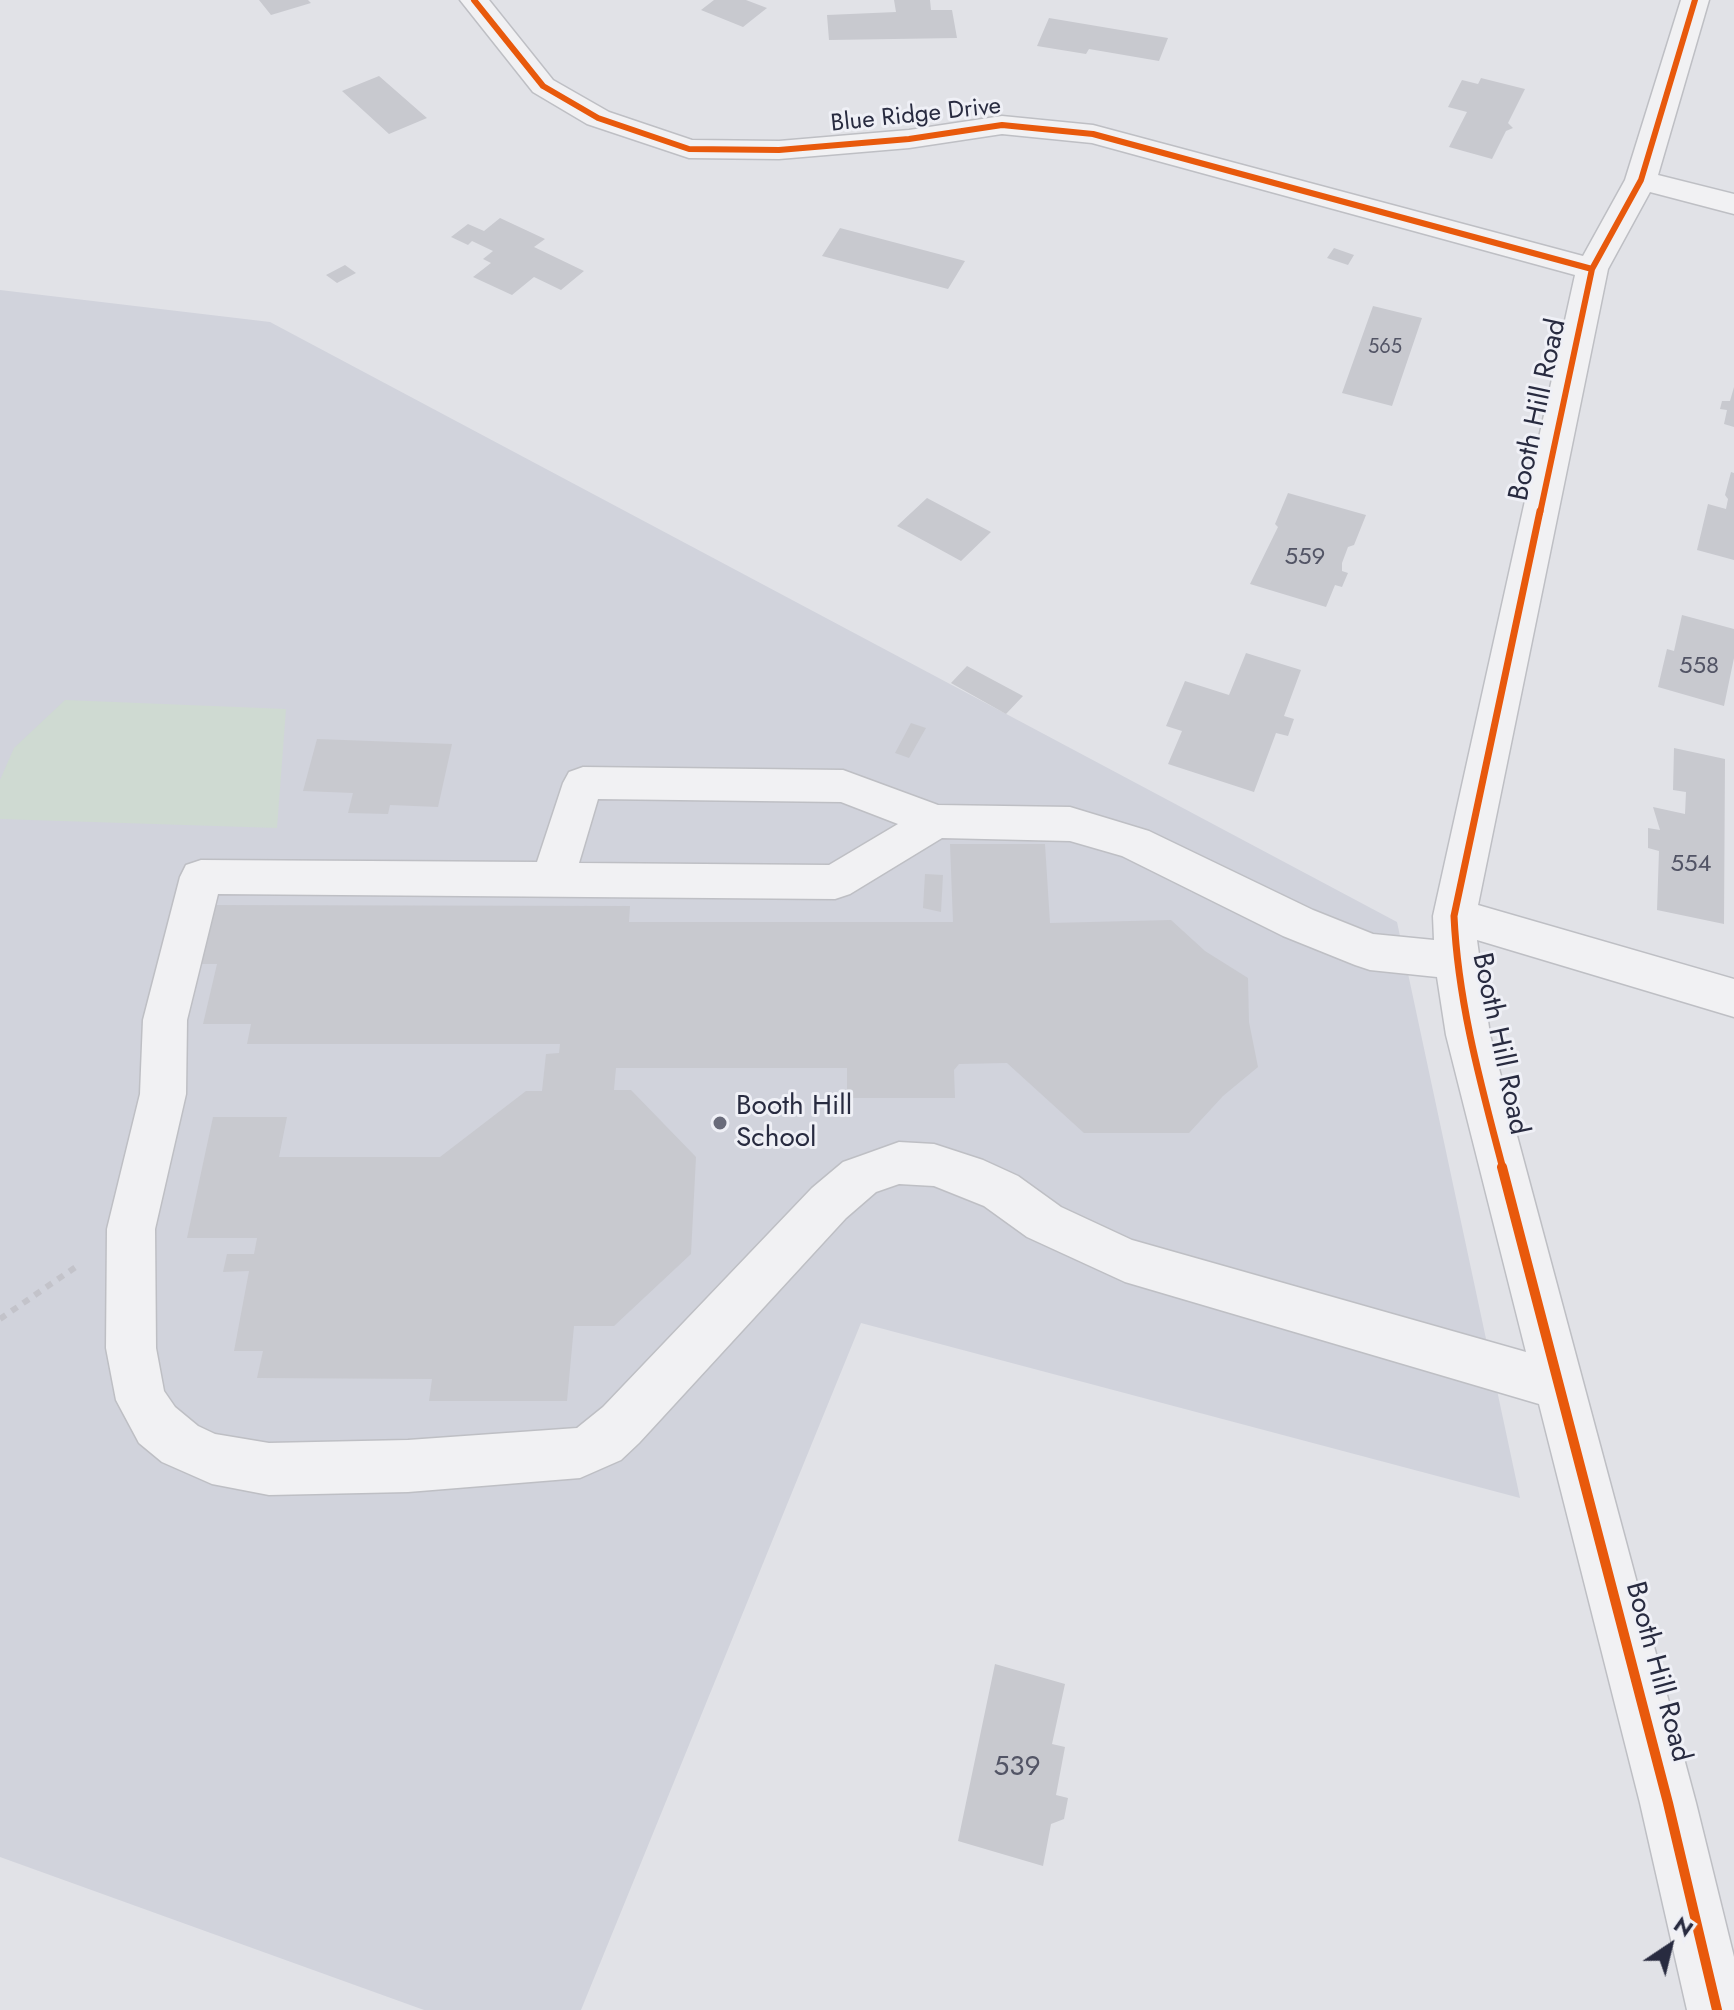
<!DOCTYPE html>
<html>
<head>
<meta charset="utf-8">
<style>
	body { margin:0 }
	#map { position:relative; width:1734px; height:2010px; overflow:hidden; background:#e1e2e7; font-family:Jost,sans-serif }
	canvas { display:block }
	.north { position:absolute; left:1630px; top:1906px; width:80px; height:80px; -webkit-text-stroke:6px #eff0f6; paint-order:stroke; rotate:35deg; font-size:22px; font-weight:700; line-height:32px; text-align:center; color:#282b40 }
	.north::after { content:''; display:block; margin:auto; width:28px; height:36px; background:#282b40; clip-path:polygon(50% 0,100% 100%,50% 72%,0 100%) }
</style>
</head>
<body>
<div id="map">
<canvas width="1734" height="2010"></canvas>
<div class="north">N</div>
</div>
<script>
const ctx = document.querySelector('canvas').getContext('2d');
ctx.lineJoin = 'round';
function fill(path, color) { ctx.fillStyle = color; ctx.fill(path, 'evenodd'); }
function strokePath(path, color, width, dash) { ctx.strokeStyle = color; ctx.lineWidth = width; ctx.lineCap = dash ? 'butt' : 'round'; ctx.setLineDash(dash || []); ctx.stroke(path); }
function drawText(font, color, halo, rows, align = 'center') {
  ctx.font = font + ' Jost,sans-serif'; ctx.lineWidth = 6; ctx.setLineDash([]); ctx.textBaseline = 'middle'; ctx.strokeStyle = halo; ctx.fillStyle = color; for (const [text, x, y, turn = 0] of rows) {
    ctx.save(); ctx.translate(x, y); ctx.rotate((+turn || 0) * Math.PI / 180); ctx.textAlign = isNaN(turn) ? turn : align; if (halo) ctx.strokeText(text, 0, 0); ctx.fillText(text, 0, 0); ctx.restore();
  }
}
const built = new Path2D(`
	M0 290 270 322 1397 922 1520 1498 861 1323 581 2010H424L0 1857Z`);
const green = new Path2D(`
	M65 700 286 709 277 828 0 819V780L14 748Z`);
const building = new Path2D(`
	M259 0H308L311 3 271 15Z
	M714 0H746L767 8 743 27 701 10Z
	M894 0H930L931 10H952L957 38 829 40 827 15 896 12Z
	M1049 18 1168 38 1159 61 1089 49 1086 54 1037 46Z
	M379 76 427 118 389 134 342 91Z
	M1481 78 1525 89 1508 123 1513 128 1506 131 1492 159 1449 147 1467 112 1448 107 1462 80 1478 84Z
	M500 218 545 239 534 247 584 271 561 290 534 277 512 295 473 277 491 263 483 259 493 251 472 241 468 245 451 237 468 224 484 231Z
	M840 228 965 261 948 289 822 256Z
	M1334 248 1354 255 1348 265 1327 258Z
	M345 265 356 273 337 283 326 275Z
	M1373 306 1422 318 1392 406 1342 393Z
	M1734 387V427L1724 424 1727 410 1720 409 1722 401H1730Z
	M1731 472 1734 473V560L1697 550 1708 504 1726 509 1728 499 1725 495Z
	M1288 493 1366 515 1354 545 1348 547 1342 563V571L1348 573 1342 587 1335 585 1326 607 1250 584 1278 527 1275 524Z
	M927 498 991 532 961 561 897 526Z
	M1682 615 1734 629V658L1724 706 1658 687 1667 649 1674 651Z
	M1246 653 1301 670 1284 716 1294 719 1288 736 1276 733 1254 792 1168 764 1182 731 1166 726 1185 681 1229 695Z
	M967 666 1023 696 1006 714 951 683Z
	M911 723 926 728 909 758 895 753Z
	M317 739 452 744 438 807 390 805 388 814 348 813 353 793 303 791Z
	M1674 748 1725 759 1724 924 1657 910 1659 851 1648 848V828L1660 830 1653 807 1685 814 1686 792 1673 790Z
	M950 844H1045L1050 923 1171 920 1205 951 1248 978 1249 1022 1258 1067 1223 1096 1189 1133H1084L1007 1063 959 1064 954 1070 955 1098H847V1068H616L614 1090H631L696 1157 691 1254 614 1326H574L567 1401H429L432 1379 257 1378 263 1351H234L249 1271 223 1272 227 1254H254L257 1238H187L213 1117H287L279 1157H440L526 1091H542L546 1054 559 1053 560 1044H247L251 1024H203L217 964H190L204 905 630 906 629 922H953Z
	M925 874 943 875 941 912 923 908Z
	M995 1664 1065 1684 1052 1744 1065 1747 1056 1795 1068 1798 1064 1819 1051 1824 1043 1866 958 1841Z`);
const path = new Path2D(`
	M0 1319 80 1264`);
const minor = new Path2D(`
	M460 0H489L553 80 609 112 692 140 779 141 909 130 1002 116 1093 125 1583 256 1625 180 1681 0H1709L1658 175 1734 194V214L1650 192 1608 269 1478 905 1734 979V1017L1477 940 1490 1035 1696 1803 1734 1957V2010H1687L1640 1803 1539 1404 1125 1282 1027 1237 984 1206 934 1186 899 1184 876 1192 846 1218 639 1443 621 1460 580 1478 408 1492 269 1495 212 1484 162 1462 139 1443 116 1400 106 1348 107 1229 140 1094 143 1020 180 877 186 865 201 860 537 862 563 783 569 772 583 767 843 770 938 805 1070 807 1149 831 1313 910 1373 934 1434 940 1433 916 1575 275 1092 143 1002 134 909 148 779 159 689 158 587 124 533 92ZM598 799 841 802 898 824 829 865 579 863ZM942 838 1070 841 1122 856 1283 936 1355 965 1370 970 1437 977 1446 1035 1526 1352 1132 1240 1061 1207 1018 1176 983 1160 934 1144 899 1142 860 1156 843 1162 812 1188 603 1407 577 1428 408 1440 269 1443 215 1434 198 1426 175 1407 164 1391 156 1348 155 1229 186 1094 187 1020 218 894 835 899 850 894Z`);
const cyclewayFar2 = new Path2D(`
	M474 0 543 86 598 118 689 149 779 150 909 139 1002 125 1093 134 1592 269
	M1540 513 1592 269 1641 180 1695 0`);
const cyclewayFar1 = new Path2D(`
	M1503 1169C1481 1085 1458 1003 1454 916L1540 511`);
const cycleway = new Path2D(`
	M1502 1167 1668 1803 1717 2010`);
const markers = [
	[720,1123,8,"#696b7a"]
];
const farNumbernames = [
	["565",1385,348]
];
const farStreetnames = [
	["Blue Ridge Drive",916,116,-6]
];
const numberNames = [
	["559",1305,558],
	["558",1699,667],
	["554",1691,865]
];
const streetNames = [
	["Booth Hill Road",1539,410,-78],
	["Booth Hill Road",1499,1044,78],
	["Booth Hill Road",1657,1672,75]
];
const poiNames = [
	["Booth Hill",736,1107],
	["School",736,1139]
];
const nearNumbernames = [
	["539",1017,1768]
];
fill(built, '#d1d3dc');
fill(green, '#cfdad2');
fill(building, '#c8c9cf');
strokePath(minor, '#bebfc4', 3);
strokePath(path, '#c3c3ca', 6, [7, 7]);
fill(minor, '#f1f1f3');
strokePath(cyclewayFar2, '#e8590c', 6);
strokePath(cyclewayFar1, '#e8590c', 7);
strokePath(cycleway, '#e8590c', 10);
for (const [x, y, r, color] of markers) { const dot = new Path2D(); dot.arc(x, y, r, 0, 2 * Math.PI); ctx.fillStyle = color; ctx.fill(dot); strokePath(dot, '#eff0f6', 3); }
drawText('20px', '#525465', null, farNumbernames);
drawText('24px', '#282b40', '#eff0f6', farStreetnames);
drawText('24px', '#525465', null, numberNames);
drawText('28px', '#282b40', '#eff0f6', streetNames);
drawText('28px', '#282b40', '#eff0f6', poiNames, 'left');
drawText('28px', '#525465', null, nearNumbernames);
</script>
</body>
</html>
